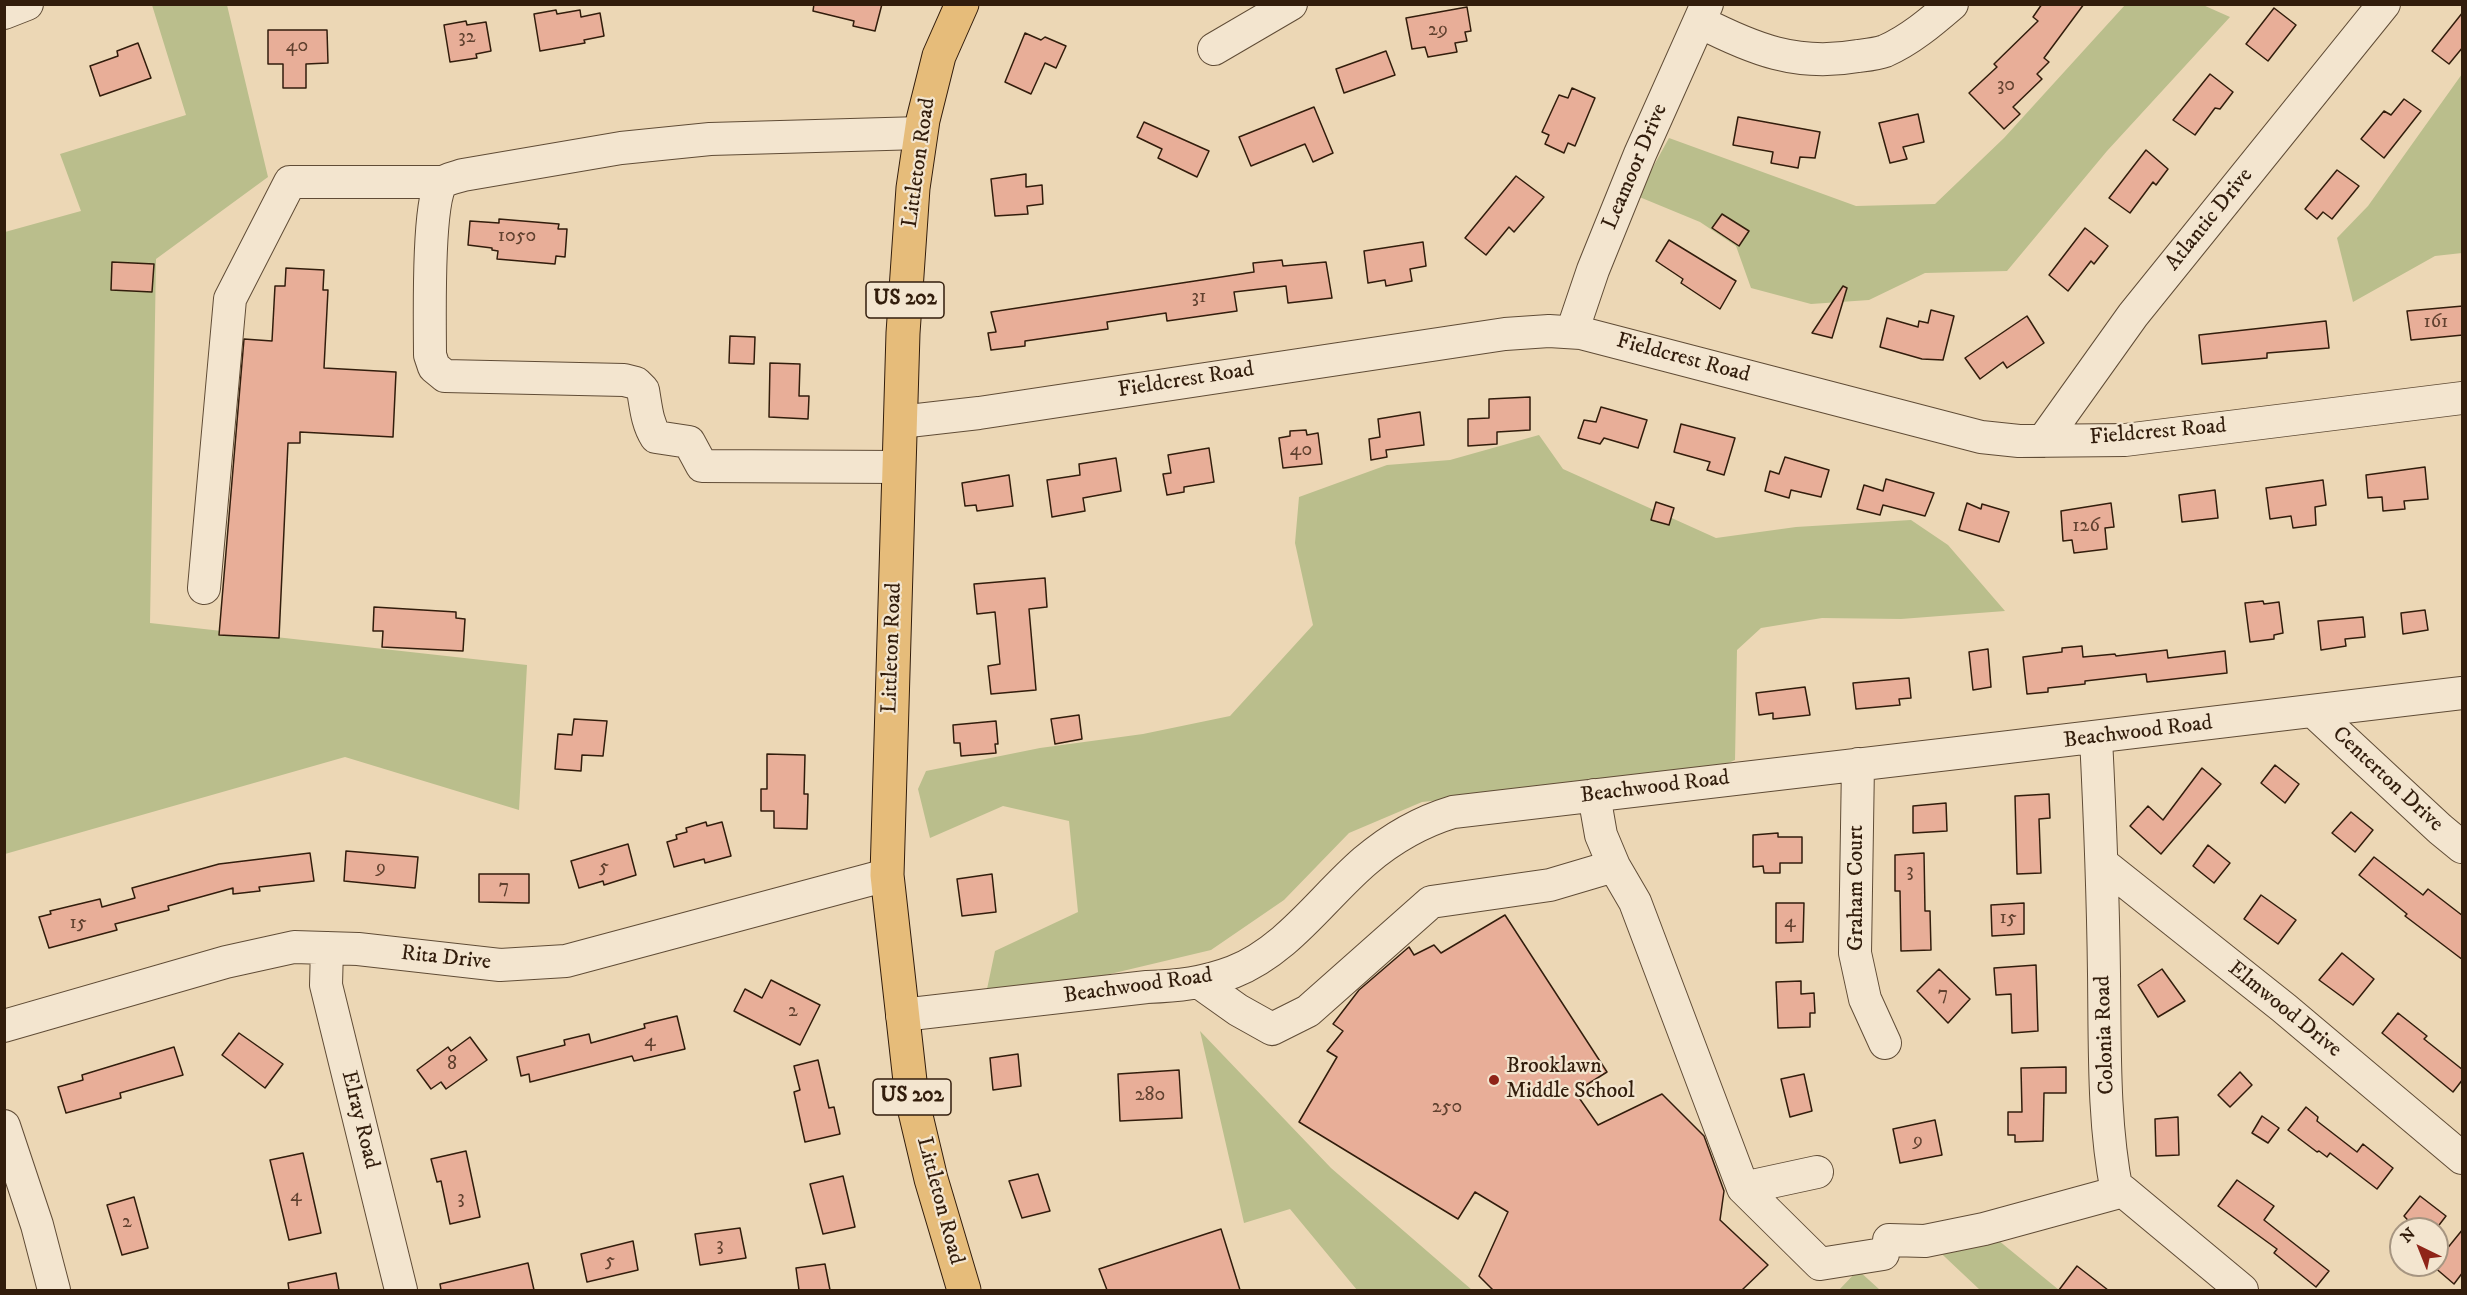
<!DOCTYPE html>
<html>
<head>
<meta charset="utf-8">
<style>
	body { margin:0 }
	#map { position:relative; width:2467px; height:1295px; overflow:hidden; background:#ecd7b5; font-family:"IM FELL DW Pica",serif }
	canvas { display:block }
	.frame { position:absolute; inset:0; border:6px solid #321d0c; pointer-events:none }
	.north { position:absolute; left:2389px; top:1217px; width:60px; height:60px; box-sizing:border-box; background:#f3e5cf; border:2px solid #a69581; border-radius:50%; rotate:317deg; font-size:16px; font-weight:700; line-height:24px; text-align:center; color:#321d0c }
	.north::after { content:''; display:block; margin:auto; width:21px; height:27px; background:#8f2418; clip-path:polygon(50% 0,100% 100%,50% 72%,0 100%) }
</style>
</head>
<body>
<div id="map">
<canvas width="2467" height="1295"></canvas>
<div class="frame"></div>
<div class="north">N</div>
</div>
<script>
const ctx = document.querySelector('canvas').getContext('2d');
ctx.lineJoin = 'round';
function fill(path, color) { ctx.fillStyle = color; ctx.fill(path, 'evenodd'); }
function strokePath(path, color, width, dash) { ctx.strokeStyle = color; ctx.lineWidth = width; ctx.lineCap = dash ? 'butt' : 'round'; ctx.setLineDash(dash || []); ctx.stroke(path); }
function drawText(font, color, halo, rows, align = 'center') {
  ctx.font = font + ' "IM FELL DW Pica",serif'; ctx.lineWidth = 4.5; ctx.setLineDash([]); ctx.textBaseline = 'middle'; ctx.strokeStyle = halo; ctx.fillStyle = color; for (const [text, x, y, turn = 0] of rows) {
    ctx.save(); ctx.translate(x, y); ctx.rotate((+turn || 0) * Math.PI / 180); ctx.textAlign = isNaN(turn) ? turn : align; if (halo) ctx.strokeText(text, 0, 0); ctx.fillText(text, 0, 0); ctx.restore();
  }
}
const green = new Path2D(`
	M152 5H227L268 177 156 259 150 623 527 665 519 810 345 757 5 854V232L81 211 60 154 186 115Z
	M2125 5H2203L2230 17 2107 151 2007 271 1925 273 1869 300 1811 304 1751 288 1736 246 1700 222 1637 196 1669 138 1856 206 1935 204 2004 138Z
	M2462 74V253L2435 256 2353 302 2337 238 2368 206Z
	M1539 435 1563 469 1716 538 1796 527 1911 520 1948 545 2005 611 1901 619 1822 618 1761 628 1737 650 1735 760 1710 771 1422 802 1349 833 1284 900 1211 950 1068 984 987 989 995 951 1078 912 1069 821 1003 806 930 838 918 789 926 771 1040 748 1143 734 1230 716 1313 625 1295 543 1299 497 1387 465 1450 460Z
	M1200 1031 1331 1168 1472 1290H1357L1290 1209 1244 1223Z
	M1987 1231 2059 1290H1980L1928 1241Z
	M1858 1270 1880 1290H1839Z`);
const building = new Path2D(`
	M814 4H882L875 31 853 26 854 21 813 11Z
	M2042 4H2084L2044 58 2049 62 2037 74 2042 79 2013 107 2020 114 2004 129 1969 93 1997 67 1994 64 2038 21 2033 17Z
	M1467 7 1471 31 1465 32 1467 41 1455 43 1457 52 1428 57 1425 47 1412 49 1406 18Z
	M2274 8 2296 25 2268 61 2246 44Z
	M556 10 557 14 580 10 581 17 600 13 604 36 584 40 585 43 540 51 534 14Z
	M2463 12V47L2449 64 2432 51Z
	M466 21 467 25 486 22 491 51 476 54 477 58 450 62 444 25Z
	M268 30H327L328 63 306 64V88H283V64H268Z
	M1025 33 1041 40 1045 37 1066 46 1056 68 1045 63 1031 94 1005 82Z
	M138 43 151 78 100 96 90 66 118 56 117 51Z
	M1386 51 1395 75 1344 93 1336 69Z
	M2210 74 2233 92 2220 109 2215 108 2195 135 2173 120Z
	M1572 88 1595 98 1575 146 1568 143 1564 153 1545 144 1549 135 1542 132 1559 95 1568 98Z
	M2404 99 2421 111 2384 158 2361 139 2384 111 2391 115Z
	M1314 107 1333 153 1313 162 1305 144 1251 166 1239 137Z
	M1918 114 1924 142 1903 147 1907 159 1890 163 1879 123Z
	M1738 117 1820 132 1815 158 1800 157 1798 168 1771 163 1773 152 1733 145Z
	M1144 122 1209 151 1197 177 1158 158 1162 149 1137 137Z
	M2146 150 2168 169 2156 185 2153 182 2130 213 2109 198Z
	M2337 170 2359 186 2332 219 2323 212 2317 219 2305 209Z
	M1026 174V187L1042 185 1043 204 1027 206 1028 214 995 216 991 179Z
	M1516 176 1544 197 1514 232 1509 227 1486 255 1465 238Z
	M1722 214 1749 231 1739 246 1712 228Z
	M499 219 559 224 558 229H567L565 257 556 256 555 264 497 259 498 251 492 250V248L468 245 470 221 499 223Z
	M2085 228 2108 246 2094 264 2091 261 2068 291 2049 275Z
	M1669 240 1736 281 1720 309 1681 283 1683 279 1656 261Z
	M1423 242 1426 266 1410 269 1412 281 1386 286 1385 280 1368 283 1364 251Z
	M1282 260 1283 266 1326 262 1332 298 1288 303 1286 286 1234 292 1237 311 1167 321 1166 313 1107 322 1108 329 1025 341V346L991 350 988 333 996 332 991 312 1254 272 1253 263Z
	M112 262 154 264 152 292 111 290Z
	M286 268 324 270 323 290H328L324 368 396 372 393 437 300 432V443H288L279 638 219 635 244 339 272 341 275 286H285Z
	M1843 286 1847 288 1832 338 1812 333Z
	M2463 306V335L2411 340 2407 311Z
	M1931 310 1954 316 1943 360 1922 359 1880 347 1887 318 1918 327 1919 321 1928 323Z
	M2027 316 2044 343 2007 368 2003 362 1980 379 1965 358Z
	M2326 321 2329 348 2267 353V358L2202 364 2199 335Z
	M730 336 755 337 754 364 729 363Z
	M770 363 800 364 799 396H809L808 419 769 417Z
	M1530 397V430L1497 432V444L1468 446V419L1489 418V399Z
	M1601 407 1647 420 1638 448 1604 438 1600 444 1578 438 1584 420 1596 422Z
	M1420 412 1424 445 1386 450 1387 457 1371 460 1369 439 1380 437 1378 419Z
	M1681 424 1735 438 1724 475 1707 470 1710 462 1674 452Z
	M1306 430 1307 435 1318 433 1322 464 1283 468 1279 438 1290 436V431Z
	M1209 448 1214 482 1184 487V492L1167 495 1163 474 1171 473 1168 455Z
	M1785 457 1829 470 1821 497 1791 490 1789 498 1765 491 1770 471 1779 474Z
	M1116 458 1121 491 1083 498 1085 511 1052 517 1047 480 1080 475 1079 464Z
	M2425 467 2428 499 2404 501 2405 509 2383 511 2382 497 2368 498 2366 475Z
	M1009 475 1013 506 977 511 976 505 965 506 962 483Z
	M1886 479 1934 493 1925 516 1883 505 1880 515 1857 509 1864 485 1883 491Z
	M2323 480 2326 505 2315 507 2316 525 2293 528 2291 516 2270 519 2266 488Z
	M2215 490 2218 518 2182 522 2179 495Z
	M1656 502 1674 508 1669 525 1651 520Z
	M1967 503 1981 509 1982 504 2009 512 1999 542 1959 530Z
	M2111 503 2114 527 2105 528 2107 549 2074 553 2072 540 2063 541 2061 511Z
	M1045 578 1047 607 1029 609 1036 690 991 694 988 666 1000 664 995 612 977 614 974 584Z
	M2263 601 2264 604 2279 602 2283 633 2274 635V639L2250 642 2245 603Z
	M374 607 456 612V618L465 619 463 651 382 647 383 631H373Z
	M2425 610 2428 630 2403 634 2401 613Z
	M2363 617 2365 637 2345 639 2346 646 2321 650 2318 621Z
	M2082 646 2083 657 2115 654 2116 656 2167 650 2168 658 2225 651 2227 673 2147 682 2146 674 2085 681V684L2048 688V692L2027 694 2023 657 2062 652V648Z
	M1988 649 1991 687 1973 690 1969 652Z
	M1909 678 1911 698 1899 699 1900 705 1856 709 1853 683Z
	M1805 687 1810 715 1773 719V713L1759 715 1756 693Z
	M1079 715 1082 739 1055 744 1051 719Z
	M574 719 607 721 603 756 582 755 581 771 555 769 558 734 572 735Z
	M996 721 998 744H995L996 753 961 756 960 743H954L953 725Z
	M767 754 805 755 804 794H808L807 829 774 828V811H761V789H767Z
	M2275 765 2299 784 2285 803 2261 783Z
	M2202 768 2221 784 2161 854 2130 826 2148 806 2163 820Z
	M2049 794 2050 818 2039 819 2041 873 2017 874 2015 796Z
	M1946 803 1947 831 1913 833V806Z
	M2351 812 2373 830 2355 852 2332 833Z
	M706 822 707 826 722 822 731 856 705 863 704 859 674 867 667 842 677 839 676 835 687 832 686 828Z
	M1778 833V837H1802V863H1780V873H1764L1763 866 1753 867V835Z
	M628 844 636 875 604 885 603 881 579 888 571 861Z
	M2208 845 2230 863 2214 883 2193 866Z
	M346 851 418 857 415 888 344 881Z
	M310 853 314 881 259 887 260 891 233 894V888L168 906 169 910 115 924 117 930 49 948 39 917 51 914 50 911 100 899 102 907 135 898 132 888 219 864Z
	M1924 853 1925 911H1930L1931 950 1901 951 1900 891H1895V855Z
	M2374 857 2423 895 2428 889 2463 916V960L2405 916 2407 914 2359 875Z
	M479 874H529V903L479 902Z
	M992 874 996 912 962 916 957 879Z
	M2261 895 2296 920 2278 944 2244 919Z
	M1776 903H1804L1803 942 1776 943Z
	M2024 903V934L1992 936 1991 905Z
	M1505 915 1607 1072 1575 1092 1598 1125 1662 1094 1704 1136 1724 1191 1720 1220 1768 1265 1742 1290H1493L1479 1276 1508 1212 1475 1192 1458 1219 1299 1122 1337 1057 1327 1051 1343 1031 1333 1024 1359 990 1409 947 1414 955 1434 945 1441 953Z
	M2342 953 2374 979 2353 1005 2319 980Z
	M2036 965 2038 1031 2012 1033 2011 994 1996 995 1994 968Z
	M1939 969 1970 999 1948 1023 1917 991Z
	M2162 969 2185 1001 2158 1017 2138 985Z
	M771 980 820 1005 800 1045 734 1011 745 989 762 998Z
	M1801 981V994L1814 993 1815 1013H1810V1027L1778 1028 1776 982Z
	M2398 1013 2427 1036 2424 1039 2463 1070V1079L2453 1092 2382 1033Z
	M677 1016 685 1049 634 1061 632 1056 530 1082 529 1074 521 1076 517 1057 565 1045 564 1040 589 1034 591 1043 645 1028 644 1024Z
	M239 1033 283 1064 265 1088 222 1055Z
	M470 1037 487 1060 446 1089 441 1082 431 1089 417 1070 448 1047 451 1051Z
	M174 1047 183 1075 120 1093 121 1098 66 1113 58 1087 83 1080 82 1075Z
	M1018 1054 1021 1086 993 1090 990 1058Z
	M818 1060 829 1108 834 1107 840 1134 805 1142 794 1092 800 1090 794 1066Z
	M2066 1067V1093H2044L2043 1141 2015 1142V1135H2008V1112H2022L2021 1068Z
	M1179 1070 1182 1118 1120 1121 1118 1074Z
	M2240 1072 2252 1085 2230 1107 2218 1095Z
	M1804 1074 1812 1111 1790 1117 1781 1079Z
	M2306 1107 2318 1117 2317 1121 2357 1152 2363 1144 2393 1168 2377 1189 2330 1153 2327 1157 2319 1151 2317 1152 2288 1130Z
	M2262 1116 2279 1128 2268 1143 2252 1133Z
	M2178 1117 2179 1155 2156 1156 2155 1119Z
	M1935 1120 1942 1155 1900 1163 1893 1129Z
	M466 1151 480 1217 450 1224 441 1181 437 1182 431 1159Z
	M303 1153 321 1233 289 1240 270 1160Z
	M1038 1174 1050 1211 1022 1218 1009 1181Z
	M843 1176 855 1227 823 1234 810 1184Z
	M2237 1180 2274 1206 2264 1220 2329 1271 2316 1287 2274 1253 2277 1249 2218 1206Z
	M2420 1196 2446 1216 2436 1229H2416L2404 1216Z
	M134 1197 148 1248 122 1255 107 1205Z
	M740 1228 746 1258 700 1265 695 1234Z
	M1221 1229 1240 1290H1107L1099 1269Z
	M2463 1229V1272L2454 1284 2433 1266 2437 1265V1261Z
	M633 1241 638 1270 587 1282 581 1254Z
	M528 1263 534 1290H441L440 1284Z
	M825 1264 830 1290H799L796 1268Z
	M2077 1266 2108 1290H2059Z
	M336 1273 339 1290H289L288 1283Z`);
const minor = new Path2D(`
	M4 13 27 4
	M1700 22C1753 49 1797 67 1858 56 1866 55 1877 54 1885 51 1910 40 1931 22 1952 4
	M1214 49 1291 4
	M1572 332 1593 270 1640 154 1707 4
	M900 422 979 413 1505 334 1549 331 1581 333 1981 437 2019 441 2125 440 2462 398
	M2043 441 2133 315 2384 4
	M899 467 702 466 689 442 656 437C647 423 646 407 643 390L636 383 624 380 445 376 434 367 430 355C430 328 427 198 442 183 446 179 457 177 463 175L621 148 710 139 921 133
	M204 588 230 299 290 182H443
	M2313 711 2440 829 2462 847
	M2096 738C2100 817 2103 896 2104 974 2105 1046 2103 1122 2117 1192
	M1858 764 1855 953 1865 999 1885 1043
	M1594 795 1601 835 1614 866 1635 902 1743 1188 1817 1172
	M2103 864 2284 1008 2462 1158
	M327 948 326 985 401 1290
	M1200 983 1238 1010 1272 1029 1308 1011 1431 902 1550 885 1614 866
	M902 1015 1147 987C1178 986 1204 983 1233 972 1288 950 1322 898 1365 861 1392 838 1420 822 1453 812 1789 772 2126 734 2462 693
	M4 1026 226 962 294 947 358 949 500 965 566 961 887 875
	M4 1126 37 1225 54 1290
	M1743 1188 1820 1264 1883 1254
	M1889 1240 1925 1241 1984 1229 2123 1191 2242 1290`);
const major = new Path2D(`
	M962 4 939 56 923 120 913 188 903 333 887 875 912 1099 931 1179 964 1290`);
const markers = [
	[1494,1080,6,"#8f2418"]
];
const numberNames = [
	["29",1438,31],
	["32",467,38],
	["40",297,47],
	["30",2006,86],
	["1050",517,237],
	["31",1199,298],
	["161",2436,323],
	["40",1301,451],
	["126",2086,527],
	["5",604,868],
	["9",381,869],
	["3",1910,872],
	["7",504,888],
	["15",2008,919],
	["4",1790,923],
	["15",78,924],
	["7",1943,995],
	["2",793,1012],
	["4",650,1042],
	["8",452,1065],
	["280",1150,1096],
	["250",1447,1108],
	["9",1918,1142],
	["4",296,1197],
	["3",461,1199],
	["2",127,1223],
	["3",720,1246],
	["5",610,1262]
];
const shields = [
	[905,300,78],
	[912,1097,78]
];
const shieldNames = [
	["US 202",905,300],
	["US 202",912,1097]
];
const streetNames = [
	["Littleton Road",920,163,-82],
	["Leamoor Drive",1636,167,-67],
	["Atlantic Drive",2210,220,-51],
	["Fieldcrest Road",1683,359,15],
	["Fieldcrest Road",1186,381,-9],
	["Fieldcrest Road",2158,433,-5],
	["Littleton Road",893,648,-88],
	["Beachwood Road",2138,733,-7],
	["Centerton Drive",2387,780,43],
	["Beachwood Road",1655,788,-7],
	["Graham Court",1857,888,-90],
	["Rita Drive",446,959,6],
	["Beachwood Road",1138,987,-8],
	["Elmwood Drive",2284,1010,39],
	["Colonia Road",2106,1035,-92],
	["Elray Road",359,1120,76],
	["Littleton Road",939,1201,75]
];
const poiNames = [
	["Brooklawn",1506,1067],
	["Middle School",1506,1092]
];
fill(green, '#babe8c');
fill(building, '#e8ae98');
strokePath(building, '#321d0c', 1.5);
strokePath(minor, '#604c36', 34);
strokePath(major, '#321d0c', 35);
strokePath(minor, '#f3e5cf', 32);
strokePath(major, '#e6bc7a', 33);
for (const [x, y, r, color] of markers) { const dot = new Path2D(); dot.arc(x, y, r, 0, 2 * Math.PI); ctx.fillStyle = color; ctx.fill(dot); strokePath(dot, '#f3e5cf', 2); }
drawText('20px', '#60412f', null, numberNames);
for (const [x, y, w] of shields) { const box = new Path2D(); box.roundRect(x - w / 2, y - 18, w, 36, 4.5); ctx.fillStyle = '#f3e5cf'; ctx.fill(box); strokePath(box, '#321d0c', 1.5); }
drawText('bold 21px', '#321d0c', null, shieldNames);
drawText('22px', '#321d0c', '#f3e5cf', streetNames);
drawText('22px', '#321d0c', '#f3e5cf', poiNames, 'left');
</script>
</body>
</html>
